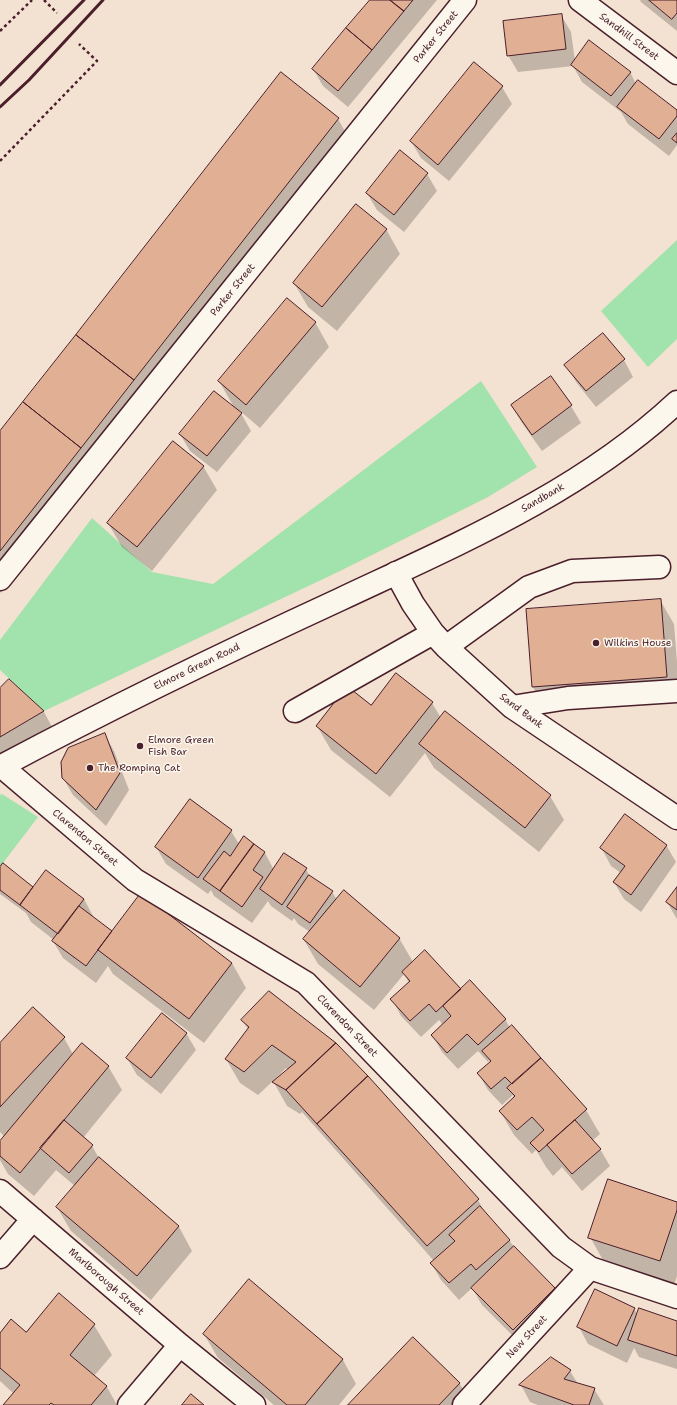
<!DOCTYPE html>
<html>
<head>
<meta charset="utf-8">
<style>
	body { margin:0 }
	canvas { display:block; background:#f3e1d1 }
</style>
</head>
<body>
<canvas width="677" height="1405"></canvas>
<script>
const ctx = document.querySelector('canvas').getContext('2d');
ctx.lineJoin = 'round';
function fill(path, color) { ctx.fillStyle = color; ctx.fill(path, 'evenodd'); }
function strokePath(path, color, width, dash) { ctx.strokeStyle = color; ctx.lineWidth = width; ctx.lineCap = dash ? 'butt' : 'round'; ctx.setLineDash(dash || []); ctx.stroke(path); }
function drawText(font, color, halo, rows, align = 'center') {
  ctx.font = font + ' "Shantell Sans",sans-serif'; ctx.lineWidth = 3; ctx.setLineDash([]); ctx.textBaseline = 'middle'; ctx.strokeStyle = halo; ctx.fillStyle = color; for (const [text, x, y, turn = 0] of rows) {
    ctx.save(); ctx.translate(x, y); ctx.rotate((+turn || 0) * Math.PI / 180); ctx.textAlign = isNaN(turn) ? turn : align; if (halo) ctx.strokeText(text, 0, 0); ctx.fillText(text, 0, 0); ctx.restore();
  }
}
const green = new Path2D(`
	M677 240V339L648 367 601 311Z
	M481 381 537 467 488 497 338 572 44 711 0 670V640L92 518 152 572 213 584Z
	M2 794 38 817 0 867V795Z`);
const shadow = new Path2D(`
	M371 0H437L348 107 323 86 313 69Z
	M640 0H677V31L641 2Z
	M561 15 571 32 575 61 630 72 636 84 677 111V145L669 156 628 124 621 112 582 82 573 66 518 72 508 55Z
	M502 87 512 104 449 181 421 158 411 141Z
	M338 119 355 149 151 410 146 406 0 593V433Z
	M427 174 437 191 404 232 377 210 367 193Z
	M386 229 400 254 337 331 308 307 294 283Z
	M315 322 329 347 260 428 239 410 251 431 217 472 190 451 180 434 235 409 219 381Z
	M624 360 633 377 596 407 576 382 566 365Z
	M551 377 571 406 581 423 542 451 522 423 512 406Z
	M203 466 217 490 152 571 122 547 108 523Z
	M660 600 674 624 677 662V701L547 711 533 687Z
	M9 680 44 712 57 736 0 769V689Z
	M432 703 441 718 550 796 564 820 539 852 434 768 425 753 390 797 331 750 317 726 371 706Z
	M104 734 114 751 129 790 106 826 73 795 63 778Z
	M231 831 239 844 244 838 265 853 274 870 306 869 310 877 332 892 337 900 399 938 413 962 461 990 505 1019 510 1028 586 1110 600 1134 592 1141 600 1149 610 1166 582 1191 562 1167 553 1176 546 1167 536 1150 532 1154 514 1135 500 1111 514 1098 513 1095 502 1105 488 1090 478 1073 490 1062 489 1060 488 1062 478 1051 458 1069 442 1052 432 1035 443 1025 439 1020 421 1037 401 1016 392 999 409 983 404 974 374 1010 318 964 304 940 310 932 298 924 294 918 292 921 271 906 268 901 252 923 214 896 211 890 208 894 166 864 156 847Z
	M666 845 676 862 641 912 624 899 614 882 621 873 611 866 602 849Z
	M0 869 33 889 84 899 93 916V917L113 932 232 963 246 988 204 1043 113 974 108 966 96 983 63 958 53 941 54 940 31 922 26 913 0 894Z
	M677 889V919L667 902Z
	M269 992 336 1044 478 1200 486 1214 509 1240 514 1247 555 1288 564 1305 523 1346 482 1305 472 1288 459 1300 441 1280 431 1263 434 1261 302 1112 300 1114 287 1106 273 1081 258 1095 240 1083 226 1059 248 1029 242 1020ZM274 1041 276 1042 256 1061 258 1056ZM286 1068 288 1070 275 1081 274 1080Z
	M186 1033 196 1050 161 1094 137 1075 127 1058Z
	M64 1038 73 1054 108 1066 122 1090 83 1138 92 1146 100 1160 179 1227 192 1251 151 1300 71 1231 57 1207 75 1186 56 1170 34 1196 8 1174 0 1160V1143L5 1137 0 1132V1044Z
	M677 1203V1276L674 1285 604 1262 590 1237Z
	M249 1281 343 1360 356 1384 339 1405H274L218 1358 204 1334Z
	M59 1295 94 1325 112 1355 94 1376 107 1387 117 1405H5L14 1394 0 1381V1335L26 1333Z
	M634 1309 638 1315 677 1322V1369L639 1357 634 1348 627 1363 588 1344 579 1327Z
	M413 1339 460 1384 472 1405H349Z
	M570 1371 578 1384 594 1389 604 1405H538L530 1402 521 1385Z`);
const building = new Path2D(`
	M370 0H390L404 11 372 50 346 28Z
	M390 0H413L404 11Z
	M649 0H677V13L672 19Z
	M562 14 566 49 507 56 503 21Z
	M346 28 372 50 338 91 312 69Z
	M589 40 631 72 611 96 571 65Z
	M474 62 503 86 438 165 410 141Z
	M281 72 339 118 134 380 76 335Z
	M638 80 677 110V116L659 139 617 107Z
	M677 133V143L672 139Z
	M400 150 428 173 394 215 366 193Z
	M356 204 387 229 322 307 293 283Z
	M287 298 316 322 246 405 218 381Z
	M603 333 625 359 586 391 564 365Z
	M76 335 134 380 81 448 23 402Z
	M551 376 572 405 532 435 511 405Z
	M214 391 242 413 207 456 179 434Z
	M23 402 81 448 0 551V431Z
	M173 441 204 466 137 547 107 523Z
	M661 599 667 677 532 687 526 609Z
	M396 673 433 702 376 774 316 726 347 686 371 705Z
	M9 679 44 711 0 737V688Z
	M445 711 551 795 525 828 419 744Z
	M105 733 120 773 96 810 62 778 61 762 68 748Z
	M190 799 232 830 198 878 155 847Z
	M625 814 667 845 631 895 613 882 625 866 600 848Z
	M244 836 254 844 220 891 203 879 224 851 230 856Z
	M254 844 265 852 253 870 263 877 242 907 220 891Z
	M284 853 307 868 282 905 260 889Z
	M3 863 33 887 20 905 0 890V867Z
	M46 870 84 899 58 934 20 905Z
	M309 875 333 891 310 923 287 907Z
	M677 887V910L666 902Z
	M344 890 400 938 360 987 303 939Z
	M141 893 232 963 189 1019 98 950Z
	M79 906 112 931 86 966 52 941Z
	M425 950 461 989 436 1012 429 1004 410 1021 390 999 410 981 402 972Z
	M470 980 506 1019 478 1045 467 1034 447 1053 431 1035 451 1016 443 1006Z
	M269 991 336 1043 286 1090 272 1082 296 1062 272 1045 244 1072 225 1059 249 1027 241 1020Z
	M33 1007 65 1037 0 1107V1043Z
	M162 1013 187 1033 151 1078 126 1058Z
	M512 1025 541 1058 512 1084 505 1077 491 1089 477 1073 491 1061 482 1051Z
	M82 1043 109 1066 20 1173 0 1156V1141Z
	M336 1043 368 1076 317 1124 286 1090Z
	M541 1058 587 1109 539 1152 530 1143 544 1130 532 1117 517 1130 499 1111 515 1096 507 1088Z
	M368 1076 479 1199 427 1246 317 1124Z
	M64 1120 93 1145 69 1173 40 1148Z
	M575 1120 601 1149 572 1174 547 1145Z
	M99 1157 179 1226 137 1276 56 1207Z
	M608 1179 677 1202V1210L660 1261 588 1238Z
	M480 1206 510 1240 476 1270 471 1264 449 1283 430 1263 455 1241 449 1235Z
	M514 1246 555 1288 513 1330 471 1288Z
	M249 1279 343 1359 305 1405H287L203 1334Z
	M595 1289 635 1308 617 1346 577 1327Z
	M59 1293 95 1324 70 1355 107 1386 91 1405H54L51 1403 49 1405H3L20 1385 0 1368V1333L11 1319 26 1332Z
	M639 1308 677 1321V1356L628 1340Z
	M413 1337 460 1383 439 1405H348Z
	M551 1357 571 1370 564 1379 595 1388 589 1405H574L519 1385Z
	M191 1394 204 1405H182Z`);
const path = new Path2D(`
	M44 0 57 13
	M0 31 32 0
	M0 161 97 61 79 44`);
const minor = new Path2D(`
	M580 0 677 73
	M396 573 413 604 433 633 446 647 512 707 677 818
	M0 579 465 0
	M446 647 529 587 572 571 659 567
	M512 707 568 698 677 691
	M295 711 433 633
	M1 766 135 880 306 983 561 1247 590 1268 677 1297
	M0 1191 180 1345 254 1405
	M0 1257 33 1219
	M129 1405 180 1345
	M464 1405 590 1268`);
const major = new Path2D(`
	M0 767C112 707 226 652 341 599 458 544 581 492 677 402`);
const rail = new Path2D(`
	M0 85 84 0
	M0 107 29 80 103 0`);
const markers = [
	[596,643,4,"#4a1f2b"],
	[140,746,4,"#4a1f2b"],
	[90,768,4,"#4a1f2b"]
];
const streetNames = [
	["Parker Street",436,37,-51],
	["Sandhill Street",629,37,37],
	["Parker Street",233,290,-51],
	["Sandbank",543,498,-30],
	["Elmore Green Road",197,667,-26],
	["Sand Bank",521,711,37],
	["Clarendon Street",85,838,40],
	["Clarendon Street",347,1026,46],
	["Marlborough Street",106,1282,41],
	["New Street",527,1337,-47]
];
const poiNames = [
	["Wilkins House",604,643],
	["Elmore Green",148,740],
	["Fish Bar",148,752],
	["The Romping Cat",98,768]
];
fill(green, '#a2e3ad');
fill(shadow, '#0003');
fill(building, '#e1af93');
strokePath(building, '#4a1f2b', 1);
strokePath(minor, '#4a1f2b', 25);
strokePath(major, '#4a1f2b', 25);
strokePath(path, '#4a1f2b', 2.5, [3, 3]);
strokePath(minor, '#fbf7ec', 22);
strokePath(major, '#fbf7ec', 22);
strokePath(rail, '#4a1f2b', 3);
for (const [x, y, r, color] of markers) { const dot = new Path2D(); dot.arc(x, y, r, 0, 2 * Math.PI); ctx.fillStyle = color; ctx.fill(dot); strokePath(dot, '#fbf7ec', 1.5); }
drawText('10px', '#4a1f2b', '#fbf7ec', streetNames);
drawText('10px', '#4a1f2b', '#fbf7ec', poiNames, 'left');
</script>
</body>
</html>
